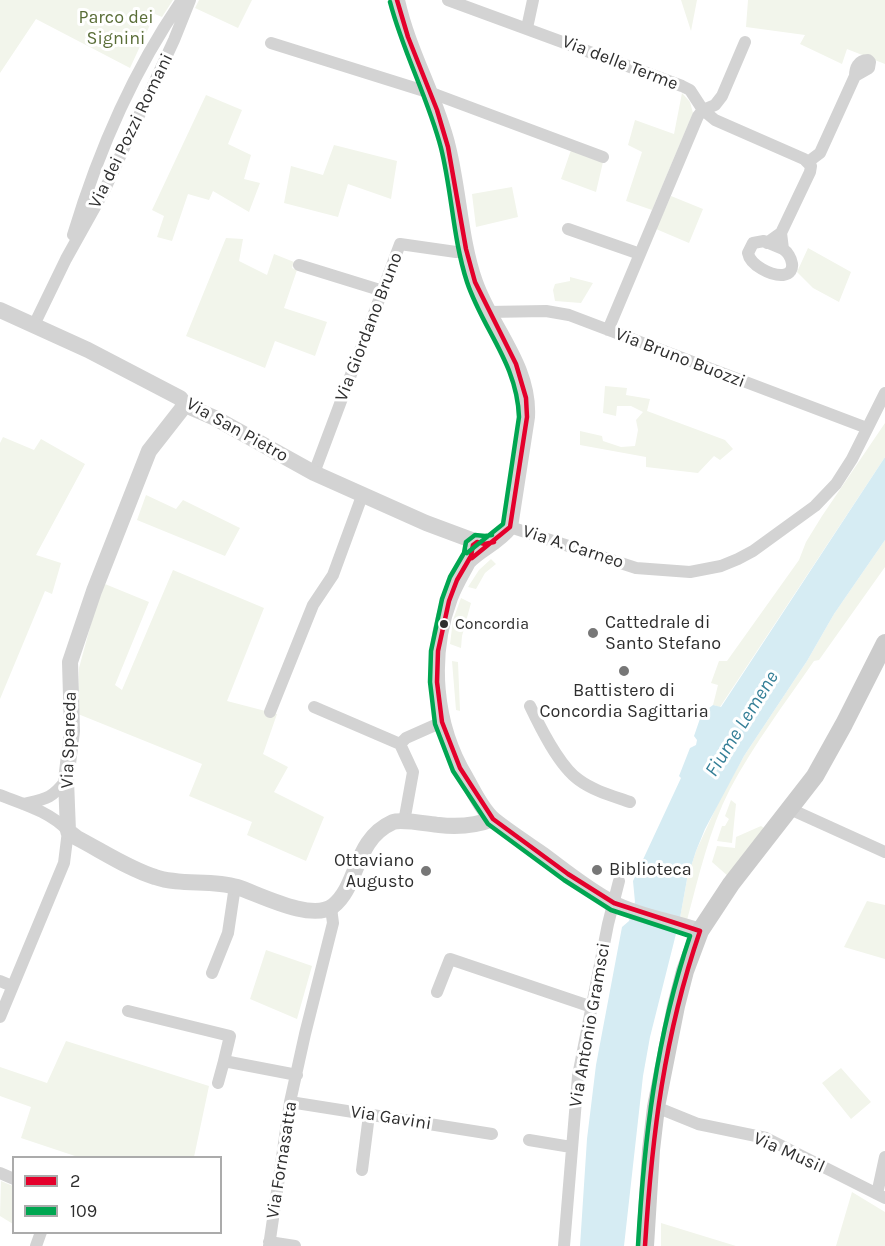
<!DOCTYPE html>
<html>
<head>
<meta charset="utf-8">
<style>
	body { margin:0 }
	#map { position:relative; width:885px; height:1246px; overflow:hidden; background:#fff; font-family:Karla,sans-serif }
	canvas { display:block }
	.legend { position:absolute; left:12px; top:1156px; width:210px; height:78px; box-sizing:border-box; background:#fff; border:2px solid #ababab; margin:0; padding:8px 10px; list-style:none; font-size:18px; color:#2e2e2e }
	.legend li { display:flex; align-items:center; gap:12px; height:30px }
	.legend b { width:30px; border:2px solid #ababab }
</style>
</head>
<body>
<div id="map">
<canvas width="885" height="1246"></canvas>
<ul class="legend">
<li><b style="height:8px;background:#e4002b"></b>2</li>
<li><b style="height:8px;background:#00a651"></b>109</li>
</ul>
</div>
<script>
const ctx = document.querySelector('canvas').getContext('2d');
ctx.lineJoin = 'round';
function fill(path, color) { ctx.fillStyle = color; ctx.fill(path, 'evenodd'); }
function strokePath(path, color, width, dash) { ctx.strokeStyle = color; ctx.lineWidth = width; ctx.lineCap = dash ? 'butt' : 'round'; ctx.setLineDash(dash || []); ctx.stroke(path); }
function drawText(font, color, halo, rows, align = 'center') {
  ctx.font = font + ' Karla,sans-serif'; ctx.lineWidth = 6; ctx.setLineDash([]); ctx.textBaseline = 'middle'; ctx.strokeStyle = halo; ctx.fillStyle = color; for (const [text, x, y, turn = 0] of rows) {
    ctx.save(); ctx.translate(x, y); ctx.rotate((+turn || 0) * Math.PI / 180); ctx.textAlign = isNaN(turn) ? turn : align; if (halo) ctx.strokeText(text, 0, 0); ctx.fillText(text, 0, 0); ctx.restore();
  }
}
const green = new Path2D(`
	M0 0H173L162 17 155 14 130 68 36 19 0 73Z
	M199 0H252L238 28 195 8Z
	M681 0H697L691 31Z
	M748 0H885V64L847 49 842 64 800 44 805 35 746 27Z
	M682 93 690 102 693 113 652 210 626 201 642 152 628 145 635 120 674 134Z
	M206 95 242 110 228 144 251 155 244 179 260 183 249 212 213 191 209 200 188 194 172 241 157 237 164 216 152 210Z
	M334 145 397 161 391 199 348 184 338 217 284 203 291 166 323 175Z
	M571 150 603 162 596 192 561 179Z
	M512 187 518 217 476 227 472 194Z
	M671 196 703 209 689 243 656 229Z
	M226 238 243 239 239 261 267 275 274 254 294 262 292 268 297 270 284 308 327 322 315 356 275 341 265 368 186 336Z
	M808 248 851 272 839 302 813 288 797 272Z
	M570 277 593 283 581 303 555 301 553 290 555 284 570 281Z
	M605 386 627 388 626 395 650 399 647 411 725 440 733 449 720 460 714 456 698 473 646 467V457L580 445V431L602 436 603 441 621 447 635 446 638 430 636 420 643 412 631 406H617L616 416 603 413Z
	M885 423V457L720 707 713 705 718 685 711 683 719 661H727L799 560 806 542 822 516Z
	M3 437 34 450 41 439 85 464 36 555 61 563 52 594 45 591 0 699V443Z
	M146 495 176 509 183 500 240 528 225 556 137 520Z
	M885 540V567L819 660 814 661C785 703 754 744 730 789 709 830 699 876 687 920L680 918 687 879 696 851 720 799 744 756 807 661 834 614Z
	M491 559 496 564 485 573 476 589 468 587 479 570Z
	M173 570 264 608 227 701 277 714 263 754 288 767 274 792 324 817 306 861 247 835 252 822 189 796 202 764 78 714 79 668 95 609 105 584 149 602 115 685 122 690Z
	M461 598 471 603 462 636 461 648 450 644 453 620Z
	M452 661 458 662 460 711 456 710Z
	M731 800 736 804 732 843 717 841 722 826H725L729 819 725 816Z
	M761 826 764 828 729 877 712 862 717 846 735 848 736 837Z
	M867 901 885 905V959L844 947Z
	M266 950 312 966 297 1019 250 999Z
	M66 1041 209 1086 194 1157H78L21 1138 31 1107 0 1096V1067L47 1083Z
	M841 1068 871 1102 851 1119 822 1083Z
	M1 1181 13 1186V1224L0 1216Z
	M852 1192 885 1212V1246H836Z
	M661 1223 736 1246H661Z`);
const water = new Path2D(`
	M885 457V540L834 614 807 661 744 756 705 829 696 851 687 879 680 918 650 1037 643 1076 624 1246H580L587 1139 596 1065 622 927 629 921 635 902 633 881 681 778 679 776 690 748 696 745 697 740 694 736 704 707 709 708 713 705 721 707Z`);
const minor = new Path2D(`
	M448 0 682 86 690 90 703 110 715 120 804 159 811 166 810 172 781 233
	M527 28 533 0
	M271 43 437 95 603 157
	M703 110 715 105 722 96 745 42
	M808 162 820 153 855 76C855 68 858 60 868 60L870 62 869 68 855 76
	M568 229 640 254
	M73 235C98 152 133 71 182 0
	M767 243 781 233 783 249C792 255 798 273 783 275 771 276 750 265 748 253L753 243 764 241 783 249
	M299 265 383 291
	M488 312 546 311 569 315 867 428
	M34 325 66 259 105 189 174 40 190 0
	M608 330 698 116 703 110
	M314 473 400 244 456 252 466 251
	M510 527 636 568 690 572 721 566 738 559 753 551 815 506 836 484 852 459 885 393
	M530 706C540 727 559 766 579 780 594 791 613 796 630 802
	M314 707 400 744
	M270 712 313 605 333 575 362 496
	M0 795C23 804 51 812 68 831L64 863 0 1017
	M23 804C45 799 52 799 66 780
	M790 809 885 852
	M404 822 413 772 400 744 406 738 442 722
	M212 973 228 933 235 886
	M0 981 12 986
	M437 992 450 959 592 1007
	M128 1011 230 1036 224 1061 297 1075
	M218 1083 224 1061
	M290 1102 492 1134
	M656 1107 698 1124 766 1138 885 1198
	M529 1140 571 1147
	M362 1170 369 1115
	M0 1173 14 1179
	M877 1194 885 1157
	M269 1242 295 1246
	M36 1246 41 1232
	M269 1246 290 1102 305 1034 333 923 331 908
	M564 1246 578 1076 608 924 619 881`);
const tertiary = new Path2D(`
	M397 0C408 51 436 97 448 147 459 191 460 239 475 282 491 328 530 366 527 417L510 527C498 543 480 549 468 562
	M0 310 88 350 180 398 185 405 215 418 314 473 426 523 477 542 485 544 494 542
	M185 405 149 451 94 591 70 662 72 731 66 780 68 831 77 838C102 851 129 869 155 877 181 886 211 879 237 887 259 894 311 922 333 906 359 886 353 840 393 822 402 819 428 824 439 825 457 827 475 826 493 819
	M472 554C465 569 456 582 450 598 428 657 434 725 466 778 474 792 482 810 494 820 509 832 526 843 542 854 565 871 588 890 613 903 640 917 672 921 700 931`);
const secondary = new Path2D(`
	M645 1246 651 1150 656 1107 676 1006 685 971 700 931 731 884 815 776 844 724 885 643`);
const bus1 = new Path2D(`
	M397 0 408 37 437 110 448 147 466 249 475 282 516 364 526 398 527 417 510 527 472 558
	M494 542 485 544 477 542 473 545 471 556 457 580 449 601 438 651 437 682 442 722 460 768 493 819 568 874 614 903 700 931C664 1036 652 1135 645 1246`);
const bus2 = new Path2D(`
	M390 2C403 52 428 98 441 148 452 192 453 239 467 282 483 330 517 363 519 417L503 524 467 553
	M492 535 485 536 475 535 466 542 464 553 450 577 442 599 431 651 430 682 435 724 453 771 488 824 564 880 611 910 690 936C656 1037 644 1140 638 1246`);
const markers = [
	[444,624,5,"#2e2e2e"],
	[593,633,6,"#777"],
	[624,671,6,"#777"],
	[597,870,6,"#777"],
	[426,871,6,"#777"]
];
const busNames = [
	["Concordia",455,624]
];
const parkNames = [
	["Parco dei",116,18],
	["Signini",116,39]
];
const streetNames = [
	["Via delle Terme",620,63,21],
	["Via dei Pozzi Romani",131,131,-64],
	["Via Giordano Bruno",369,327,-69],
	["Via Bruno Buozzi",680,358,21],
	["Via San Pietro",237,430,29],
	["Via A. Carneo",573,547,18],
	["Via Spareda",69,740,-88],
	["Via Antonio Gramsci",590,1025,-80],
	["Via Gavini",391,1118,9],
	["Via Musil",789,1153,24],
	["Via Fornasatta",282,1160,-81]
];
const poiNames = [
	["Cattedrale di",605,623],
	["Santo Stefano",605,644],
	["Battistero di",624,691,"center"],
	["Concordia Sagittaria",624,712,"center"],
	["Ottaviano",414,861,"right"],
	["Augusto",414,882,"right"],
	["Biblioteca",609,870]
];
const waterNames = [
	["Fiume Lemene",742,724,-58]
];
fill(green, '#f2f5eb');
fill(water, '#d6ecf3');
strokePath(minor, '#d3d3d3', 12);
strokePath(tertiary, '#d3d3d3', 16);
strokePath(secondary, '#ccc', 18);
strokePath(bus1, '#e4002b', 4.5);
strokePath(bus2, '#00a651', 4.5);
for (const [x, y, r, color] of markers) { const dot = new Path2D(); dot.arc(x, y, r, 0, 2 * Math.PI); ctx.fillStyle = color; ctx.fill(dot); strokePath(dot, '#fff', 2); }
drawText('16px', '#2e2e2e', '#fff', busNames, 'left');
drawText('18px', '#596d37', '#fff', parkNames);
drawText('18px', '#2e2e2e', '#fff', streetNames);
drawText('18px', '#2e2e2e', '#fff', poiNames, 'left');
drawText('italic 20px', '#357f97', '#fff', waterNames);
</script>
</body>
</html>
